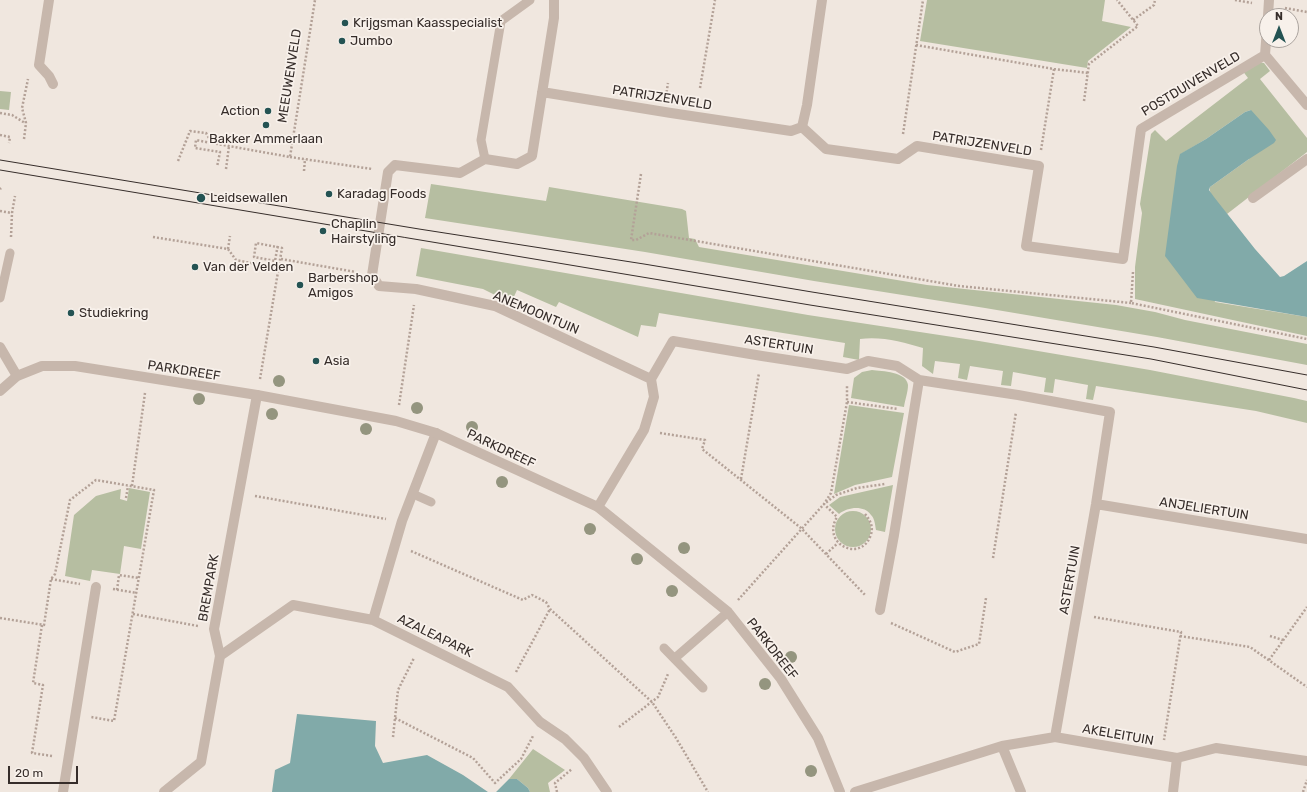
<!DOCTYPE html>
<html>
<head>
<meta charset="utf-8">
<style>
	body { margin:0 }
	#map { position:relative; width:1307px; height:792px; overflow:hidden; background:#f0e7df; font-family:Rubik,sans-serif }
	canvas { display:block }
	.north { position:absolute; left:1259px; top:8px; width:40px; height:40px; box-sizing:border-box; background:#f8f1eb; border:1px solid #aaa39e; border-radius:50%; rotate:0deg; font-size:11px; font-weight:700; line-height:16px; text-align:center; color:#362d2a }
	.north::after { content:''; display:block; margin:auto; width:14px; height:18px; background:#245353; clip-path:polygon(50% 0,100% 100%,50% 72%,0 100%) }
	.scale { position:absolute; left:8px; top:766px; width:70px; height:18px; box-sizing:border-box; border:2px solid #362d2a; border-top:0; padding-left:5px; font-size:12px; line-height:14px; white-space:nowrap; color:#362d2a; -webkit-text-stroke:3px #f8f1eb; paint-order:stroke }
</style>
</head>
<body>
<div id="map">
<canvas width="1307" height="792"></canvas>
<div class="north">N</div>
<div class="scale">20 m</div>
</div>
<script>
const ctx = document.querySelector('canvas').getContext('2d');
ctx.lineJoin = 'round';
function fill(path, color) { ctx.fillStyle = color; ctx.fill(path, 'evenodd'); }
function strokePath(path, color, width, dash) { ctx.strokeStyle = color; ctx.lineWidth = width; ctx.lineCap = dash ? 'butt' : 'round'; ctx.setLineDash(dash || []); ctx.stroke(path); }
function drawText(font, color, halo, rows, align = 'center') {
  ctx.font = font + ' Rubik,sans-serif'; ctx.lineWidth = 3.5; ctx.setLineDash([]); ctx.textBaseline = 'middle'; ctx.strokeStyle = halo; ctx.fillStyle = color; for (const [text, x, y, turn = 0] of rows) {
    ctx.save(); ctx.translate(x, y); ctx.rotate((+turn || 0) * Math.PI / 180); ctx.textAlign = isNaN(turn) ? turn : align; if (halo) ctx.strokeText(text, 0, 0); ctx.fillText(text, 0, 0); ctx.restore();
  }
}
const green = new Path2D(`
	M927 0H1105L1102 21 1131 27 1088 61 1087 68 920 41Z
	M1248 61 1264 63 1270 71 1260 79 1307 138V152L1227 214C1221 207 1208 196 1210 187L1249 159 1251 110 1245 112 1206 139 1181 154 1215 302 1307 317V336L1135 299V267L1142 213 1140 204 1151 134 1155 130 1166 141 1248 78 1239 66Z
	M0 91 11 92 9 110 0 109Z
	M431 184 546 201 549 187 682 209 686 211 689 238 695 239 699 247 927 285 1116 305 1155 312 1185 320 1307 344V365L1157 337 985 308 814 281 645 252 425 218Z
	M421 248 808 315 979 341 1150 370 1294 398 1307 401V423L1256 411 1096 386 1093 400 1086 399 1088 385 1055 379 1053 393 1044 392 1046 378 1013 372 1011 386 1001 385 1003 371 970 366 967 380 958 378 960 364 935 361 933 374 922 366 923 348C903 342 881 336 860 339L859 360 843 357 845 343 659 313 656 327 641 325 638 337 559 302 556 307 517 290 511 303 483 289 416 276Z
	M872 370C882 371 907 372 908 385 908 392 905 400 904 407L851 398 854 378 862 372Z
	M849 405 904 413 892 477 855 485 834 494Z
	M893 485 885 532 876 530C875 525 875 519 871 515 864 505 848 507 839 514L829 505 840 497Z
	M129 488 150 492 141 549 124 546 120 574 92 570 90 581 65 576 74 515 96 496 121 489 120 499 127 501Z
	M835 529a18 18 0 1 1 36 0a18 18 0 1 1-36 0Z
	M533 749 565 770 548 783 550 792H530L528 788 517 779H509Z`);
const water = new Path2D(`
	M1251 110 1269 130 1276 140 1274 143 1249 159 1210 187 1209 190 1214 197 1255 249 1280 277 1284 276 1307 261V317L1197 298 1165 256 1177 166 1180 154 1206 139 1245 112Z
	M297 714 376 721 375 746 383 763 427 755 463 775 488 792H272L275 770 290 763Z
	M509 779H517L528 788 530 792H496Z`);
const path = new Path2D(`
	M1235 0 1252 3
	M1285 8 1307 12
	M1133 20 1154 5 1155 0
	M916 45 1054 69 1088 73
	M700 88 715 0
	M666 96 668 83
	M1084 101 1089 64 1138 26 1117 0
	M0 113 12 115 25 123
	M903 134 923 0
	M0 135 10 137 9 143
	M24 139 26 123 22 108 28 79
	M211 143 196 140 195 148 220 152 217 167
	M1041 150 1054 69
	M290 157 372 169
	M178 161 190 131 206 133 212 143 290 157 315 0
	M226 169 229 146
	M304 171 305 159
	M641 174 631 240H636L649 233 959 286 1131 303
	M0 189 1 188
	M0 211 12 213
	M11 237 12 213 15 196
	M153 237 228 249 236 260 279 269
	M228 249 230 236
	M281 259 356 272
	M1133 272 1131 303 1307 339
	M260 379 282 248 256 243 254 257 275 261 278 244
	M847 402 898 409
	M399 405 414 305
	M660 433 705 440 702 449 801 528 866 596
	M741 479 759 373
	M132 486 145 393
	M255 496 386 519
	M126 498 128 486
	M865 514C871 521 874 528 870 537 860 562 821 544 837 517L824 504 836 495 857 488 885 484
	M411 551 523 600 532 595 546 602 550 609 652 702 676 738 708 792
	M826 554 838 543
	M993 558 1016 412
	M51 579 80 584
	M113 589 137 593
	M117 590 119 575 139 578
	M738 600 824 504 831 493 847 402V385
	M133 614 198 626
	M1094 617 1181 632 1164 740
	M0 618 44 625 51 579 55 574 70 500 96 480 154 490 114 721 91 717
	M891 623 955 652 979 644 986 598
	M42 625 33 683 43 685 32 753 52 756
	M1180 636 1250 647 1307 687
	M1270 636 1283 640
	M1269 660 1307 607
	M516 672 550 609
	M395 718 473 758 495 783 521 759 533 736
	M619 727 658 697 668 674
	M393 737 398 690 414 658
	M557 792 555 783 572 769
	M1303 792 1307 780`);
const service = new Path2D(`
	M485 159 481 140 501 21 530 0
	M0 298 10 253
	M413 494 431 502
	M664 648 703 688
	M675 658 728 612`);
const pedestrian = new Path2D(`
	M1253 198 1307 159
	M220 656 214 629 257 395`);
const minor = new Path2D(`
	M49 0 39 65 49 76 53 84
	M554 0V18L532 156 517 164 485 159 460 173 395 165 388 172 372 275 379 286 416 289 495 306 651 379
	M1268 16 1269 0
	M1267 28 1265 55 1307 105
	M542 92 671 113 791 131 802 127
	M802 127 826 149 898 159 917 146 1039 166 1026 246 1123 259 1141 129 1265 55
	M802 127 807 105 822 0
	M0 347 17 376
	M651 379 673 341 762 356 847 369 868 361 897 366 919 380 1018 395 1110 412 1096 504 1055 737 1002 746 855 792
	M1096 504 1307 539
	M598 507 644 430 654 397 651 379
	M880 610 894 535 919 380
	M373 620 402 521 436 433
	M1055 737 1177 758 1216 748 1307 761
	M1002 746 1021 792
	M63 792 96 587
	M164 792 201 762 220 656 293 605 373 620 508 687 540 722 565 739 584 758 607 792
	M1173 792 1177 758`);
const tertiary = new Path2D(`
	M0 391 17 376 42 366H75L257 395 396 421 436 433 598 507 728 612 781 679 818 738 840 792`);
const tram = new Path2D(`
	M0 160 419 229 644 264 812 292 1154 347 1307 375
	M0 170 810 305 1151 359 1307 390`);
const trees = [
	[279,381],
	[199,399],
	[417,408],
	[272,414],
	[472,427],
	[366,429],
	[502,482],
	[590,529],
	[684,548],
	[637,559],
	[672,591],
	[791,657],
	[765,684],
	[811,771]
];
const markers = [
	[345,23,4,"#245353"],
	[342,41,4,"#245353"],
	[268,111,4,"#245353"],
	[266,125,4,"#245353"],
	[329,194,4,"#245353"],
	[201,198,5,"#245353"],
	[323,231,4,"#245353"],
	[195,267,4,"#245353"],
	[300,285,4,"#245353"],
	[71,313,4,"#245353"],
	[316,361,4,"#245353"]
];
const poiNames = [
	["Krijgsman Kaasspecialist",353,23],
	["Jumbo",350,41],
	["Action",260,111,"right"],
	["Bakker Ammerlaan",266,139,"center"],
	["Karadag Foods",337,194],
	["Leidsewallen",210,198],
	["Chaplin",331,224],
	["Hairstyling",331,239],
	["Van der Velden",203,267],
	["Barbershop",308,278],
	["Amigos",308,293],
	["Studiekring",79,313],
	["Asia",324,361]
];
const streetNames = [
	["MEEUWENVELD",290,76,-81],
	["POSTDUIVENVELD",1191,84,-31],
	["PATRIJZENVELD",662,98,9],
	["PATRIJZENVELD",982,144,9],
	["ANEMOONTUIN",536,313,23],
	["ASTERTUIN",779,345,9],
	["PARKDREEF",184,371,9],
	["PARKDREEF",501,449,25],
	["ANJELIERTUIN",1204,509,9],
	["ASTERTUIN",1070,580,-80],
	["BREMPARK",209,588,-80],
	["AZALEAPARK",435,636,26],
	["PARKDREEF",772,649,52],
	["AKELEITUIN",1118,735,10]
];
fill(green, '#b6bea1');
fill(water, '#81aaa9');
strokePath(path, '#b3a197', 2.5, [2, 2]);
strokePath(service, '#c7b7ac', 9);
strokePath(pedestrian, '#c7b7ac', 10);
strokePath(minor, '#c7b7ac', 10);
strokePath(tertiary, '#c7b7ac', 10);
strokePath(tram, '#362d2a', 1);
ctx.fillStyle = '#94957f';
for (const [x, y] of trees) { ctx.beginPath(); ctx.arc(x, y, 6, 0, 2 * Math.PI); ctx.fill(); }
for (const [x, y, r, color] of markers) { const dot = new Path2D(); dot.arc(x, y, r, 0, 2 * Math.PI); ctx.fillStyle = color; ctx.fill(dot); strokePath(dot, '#f8f1eb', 1.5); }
drawText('13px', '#362d2a', '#f8f1eb', poiNames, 'left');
drawText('13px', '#362d2a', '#f8f1eb', streetNames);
</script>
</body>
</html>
